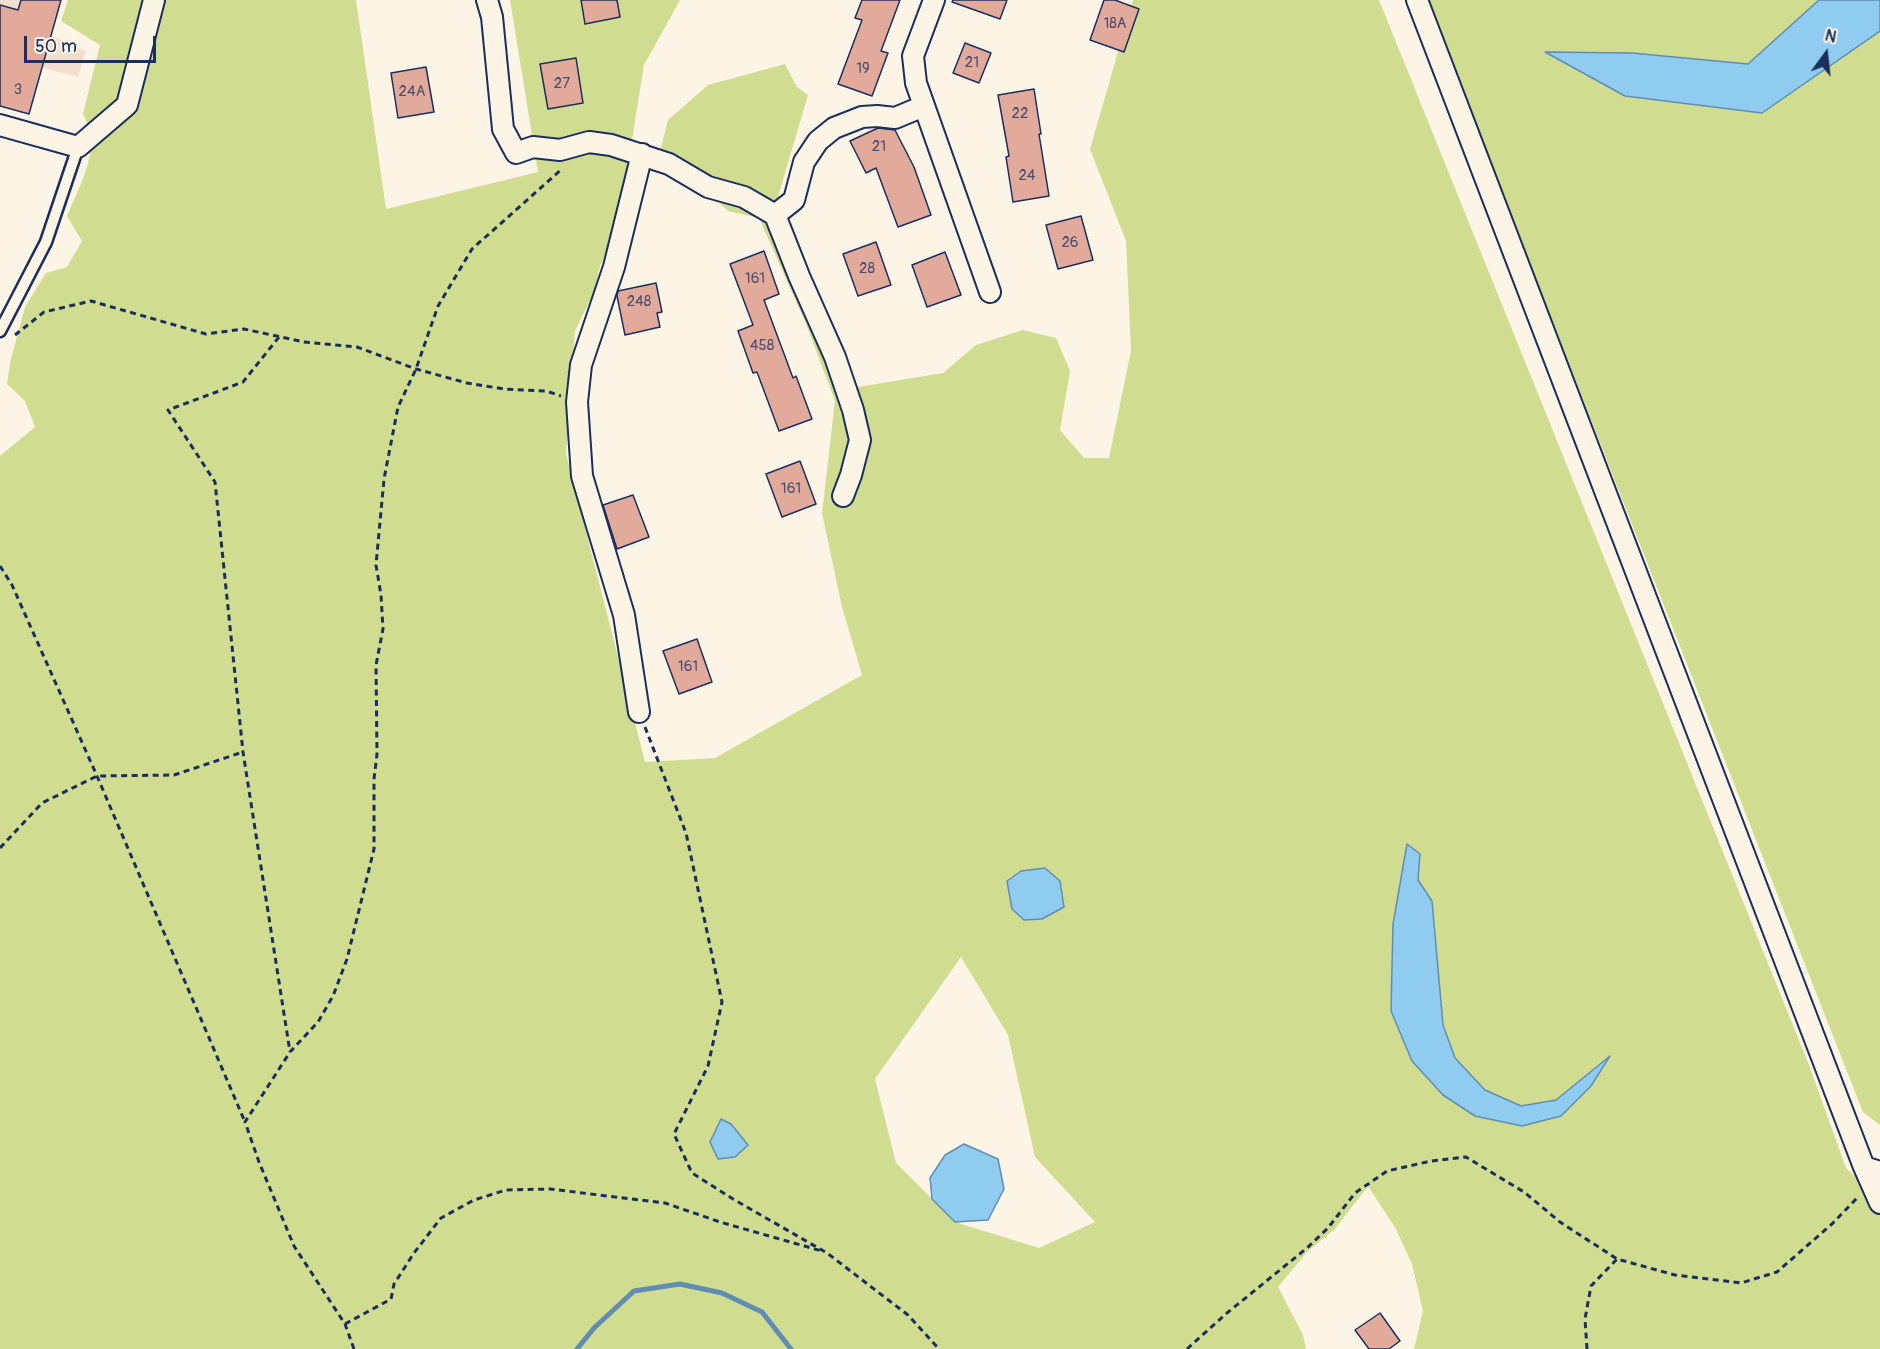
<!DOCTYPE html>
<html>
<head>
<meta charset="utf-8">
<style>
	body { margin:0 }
	#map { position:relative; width:1880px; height:1349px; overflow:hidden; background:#fcf5e5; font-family:Pangolin,sans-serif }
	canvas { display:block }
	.north { position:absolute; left:1796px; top:24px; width:60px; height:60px; -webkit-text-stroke:4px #fcf5e5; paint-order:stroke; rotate:15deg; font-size:16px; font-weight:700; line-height:24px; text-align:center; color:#1b2f5e }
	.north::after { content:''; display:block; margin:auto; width:21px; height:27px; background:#1b2f5e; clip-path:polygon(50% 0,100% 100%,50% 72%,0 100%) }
	.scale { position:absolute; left:24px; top:36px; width:132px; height:27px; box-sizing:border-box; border:3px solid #1b2f5e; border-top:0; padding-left:8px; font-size:18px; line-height:21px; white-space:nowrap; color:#1b2f5e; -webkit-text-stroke:4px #fcf5e5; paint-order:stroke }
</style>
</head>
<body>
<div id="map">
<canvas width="1880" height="1349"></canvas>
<div class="north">N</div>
<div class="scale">50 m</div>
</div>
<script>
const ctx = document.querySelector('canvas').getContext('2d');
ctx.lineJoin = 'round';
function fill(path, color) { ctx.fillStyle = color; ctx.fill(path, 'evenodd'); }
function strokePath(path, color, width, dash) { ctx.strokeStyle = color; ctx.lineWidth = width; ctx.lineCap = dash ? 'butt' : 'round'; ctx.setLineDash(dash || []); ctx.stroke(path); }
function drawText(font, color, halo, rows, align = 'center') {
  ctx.font = font + ' Pangolin,sans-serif'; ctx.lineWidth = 5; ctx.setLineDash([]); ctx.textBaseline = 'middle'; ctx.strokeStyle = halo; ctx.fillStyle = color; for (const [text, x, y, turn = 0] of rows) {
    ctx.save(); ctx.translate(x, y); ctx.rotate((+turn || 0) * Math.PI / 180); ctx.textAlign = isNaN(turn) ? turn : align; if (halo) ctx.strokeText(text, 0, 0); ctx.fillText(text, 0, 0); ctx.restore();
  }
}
const built = new Path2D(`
	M0 0H50L41 31 86 51 78 77 0 56Z`);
const green = new Path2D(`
	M68 0H356L386 209 538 172 510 0H680L644 65 632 140 640 175 600 266 594 292 575 331 566 454 645 762 715 758 862 675 842 607 822 513 835 401 806 324 759 218 728 211 690 176 655 171 668 120 708 85 785 64 797 87 808 95 775 207 807 295 858 387 943 373 976 345 1023 330 1056 338 1070 371 1060 430 1084 458H1109L1131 351 1126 241 1090 149 1133 0H1379L1809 1065 1846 1168 1880 1200V1349H1414L1423 1311 1412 1264 1396 1229 1368 1186 1335 1229 1307 1252 1278 1287 1303 1335 1306 1349H0V456L35 427 25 401 7 384 10 363 25 307 46 273 67 267 82 241 67 216C81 182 102 150 83 114L100 45 61 21ZM1420 854 1418 880 1438 976 1443 1025 1455 1058 1485 1090 1521 1106 1556 1100 1608 1058 1561 1116 1443 1095 1412 1061 1391 1011 1393 924ZM961 957 1008 1035 1035 1157 1095 1222 1039 1248 955 1222 896 1163 875 1079Z
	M1426 0H1880V1125L1863 1112Z`);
const water = new Path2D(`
	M1819 0H1880V31L1762 113 1625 96 1545 52 1632 53 1748 64Z
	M1407 844 1420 854 1418 880 1432 901 1443 1025 1455 1058 1485 1090 1521 1106 1556 1100 1610 1056 1591 1086 1561 1116 1522 1126 1475 1116 1443 1095 1412 1061 1391 1011 1393 924Z
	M1045 868 1060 881 1064 907 1042 919 1024 920 1012 909 1007 881 1021 871Z
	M721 1119 731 1124 748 1145 735 1157 718 1159 710 1142Z
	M964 1144 998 1159 1004 1189 988 1220 955 1222 932 1199 930 1178 945 1155Z`);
const stream = new Path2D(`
	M577 1349 594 1328 634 1291 680 1284 722 1293 762 1312 791 1349`);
const building = new Path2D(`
	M21 0H61L29 114 0 106V5L18 10Z
	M581 0H617L620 17 585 24Z
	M862 0H900L881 51 888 53 872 96 838 84 862 20 855 18Z
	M953 0H1007L1000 19 952 2Z
	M1104 0H1115L1139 9 1124 52 1090 40Z
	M965 43 991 53 979 83 953 73Z
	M576 58 583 103 548 109 540 64Z
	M426 67 434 112 398 118 391 73Z
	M1034 89 1041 134H1039L1049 196 1013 202 1006 157 1009 156 998 95Z
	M878 128 895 130 914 167 931 215 898 227 876 168 866 173 850 141Z
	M1081 216 1093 260 1058 269 1046 225Z
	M876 242 891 285 858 296 843 254Z
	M764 251 779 294 764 300 793 378 796 376 812 419 779 431 757 372 753 373 738 331 753 325 730 264Z
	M945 252 961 295 927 307 912 265Z
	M656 283 662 312 657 313 660 327 625 335 617 296 618 291Z
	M800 461 816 504 782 517 766 474Z
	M633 495 649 537 617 549 603 505Z
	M697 639 712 682 679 694 663 651Z
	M1380 1313 1400 1341 1389 1349H1369L1355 1330Z`);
const path = new Path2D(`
	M15 335 44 312 91 301 206 334 244 329 304 342 357 347 416 369 467 383 504 389 546 391 561 396
	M279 337 243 382 168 410 215 482 243 752 290 1052
	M0 566 12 585 97 776 245 1122
	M645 727 686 833 722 1002 708 1066 674 1134 692 1173 733 1199 827 1253 908 1315 939 1349
	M0 848 42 803 97 776 174 775 243 752
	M345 1324 391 1299 394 1284 414 1253 441 1218 474 1200 506 1190 550 1189 665 1203 720 1222 822 1251
	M354 1349 345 1324 294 1246 259 1162 245 1122 290 1052 318 1022 333 996 347 959 374 849V779L377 754 376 665 383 629 381 595 376 565 384 479 398 407 416 369 438 306 472 249 562 169
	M1187 1349 1227 1313 1307 1248 1328 1228 1355 1193 1387 1171 1431 1161 1466 1157 1524 1192 1560 1222 1617 1259 1675 1275 1741 1283 1777 1272 1832 1224 1858 1197
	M1587 1349 1585 1319 1591 1286 1617 1259`);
const service = new Path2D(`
	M0 331 46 242 78 147`);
const minor = new Path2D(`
	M487 0 492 17 503 129 516 153 533 147 560 150 589 142 611 145 669 164 708 187 744 197 775 215 799 276 835 357 853 410 860 440 851 475 843 496
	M934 0 913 56 916 83 990 292
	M1417 0 1864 1167 1880 1172
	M0 125 78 147 127 105 154 0
	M775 215 794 200 804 162 818 141 834 128 862 117 877 116 895 118 924 106
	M639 712 624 615 582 476 577 402 581 365 614 267 642 154
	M1864 1167 1880 1203`);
const numberNames = [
	["18А",1115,24],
	["21",972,63],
	["19",863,69],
	["27",562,84],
	["3",18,90],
	["24А",412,92],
	["22",1020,114],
	["21",879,147],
	["24",1027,176],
	["26",1070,243],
	["28",867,269],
	["161",755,279],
	["248",639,302],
	["458",762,346],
	["161",791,489],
	["161",688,667]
];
fill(built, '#f4dece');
fill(green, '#d0dc8f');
fill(water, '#8fccef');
strokePath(water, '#618db5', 1.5);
strokePath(stream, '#618db5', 5);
fill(building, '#e2aa9a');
strokePath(building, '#1b2f5e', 1.5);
strokePath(service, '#1b2f5e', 15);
strokePath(minor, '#1b2f5e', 24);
strokePath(path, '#1b2f5e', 3, [6, 4.5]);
strokePath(service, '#fcf5e5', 10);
strokePath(minor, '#fcf5e5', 20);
drawText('15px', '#4d4e6d', null, numberNames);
</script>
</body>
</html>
